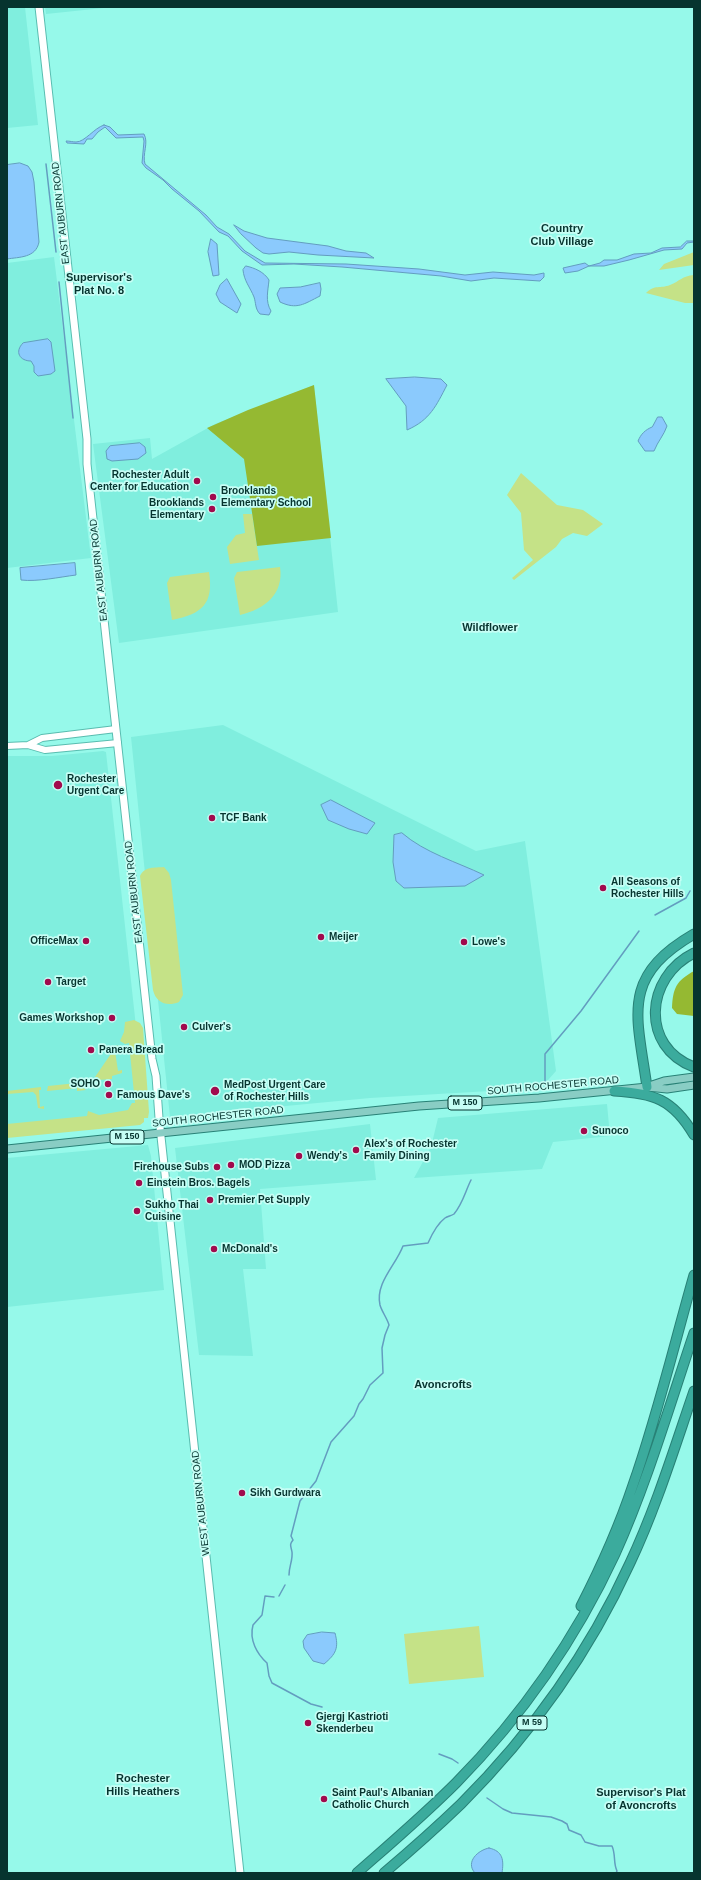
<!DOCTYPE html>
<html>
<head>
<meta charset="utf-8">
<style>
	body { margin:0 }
	#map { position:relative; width:701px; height:1880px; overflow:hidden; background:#96f9ea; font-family:Helvetica,sans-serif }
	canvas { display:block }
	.frame { position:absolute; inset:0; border:8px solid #06342f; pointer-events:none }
</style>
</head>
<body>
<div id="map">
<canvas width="701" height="1880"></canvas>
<div class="frame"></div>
</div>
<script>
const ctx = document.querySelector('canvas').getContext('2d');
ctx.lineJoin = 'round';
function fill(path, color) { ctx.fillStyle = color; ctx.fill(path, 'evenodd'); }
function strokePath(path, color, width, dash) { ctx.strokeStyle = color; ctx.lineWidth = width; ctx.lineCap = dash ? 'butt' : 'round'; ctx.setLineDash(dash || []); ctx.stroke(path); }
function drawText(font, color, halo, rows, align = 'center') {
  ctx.font = font + ' Helvetica,sans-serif'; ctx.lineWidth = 3.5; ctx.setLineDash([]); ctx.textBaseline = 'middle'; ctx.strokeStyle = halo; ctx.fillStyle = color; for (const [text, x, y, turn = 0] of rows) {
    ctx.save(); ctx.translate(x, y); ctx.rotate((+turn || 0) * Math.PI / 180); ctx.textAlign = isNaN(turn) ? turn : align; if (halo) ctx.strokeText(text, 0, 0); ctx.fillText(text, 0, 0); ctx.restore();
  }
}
const built = new Path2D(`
	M7 7H25L38 125 7 128Z
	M45 7H113L46 14Z
	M54 257 91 558 7 568V263Z
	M314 385 338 612 119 643 93 444 150 438 152 459 215 424Z
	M223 725 476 851 525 841 556 1071 541 1088 370 1098 170 1117 131 737Z
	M103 751 106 752 138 1045 143 1118 7 1132V756H52Z
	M607 1104 610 1136 553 1142 542 1169 414 1178 431 1147 438 1118Z
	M370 1124 376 1180 260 1189 266 1269H243L253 1356 199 1355 175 1148Z
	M148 1145 151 1156 164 1290 7 1307V1158Z`);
const green = new Path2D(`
	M694 252V265L659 270 664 264Z
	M694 275V303H685L646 293C655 284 660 289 670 285 680 281 682 276 694 275Z
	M521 473 557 505 583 510 603 524 587 536 573 533 562 539 556 547 514 580 512 578 533 560 524 550 521 513 507 495Z
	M243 514H252L259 560 230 564 227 547 236 535 245 533Z
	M280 567C284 594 265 609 240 615L234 578 237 572Z
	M209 572C214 604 202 614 172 620L167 583 170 577Z
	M164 867 169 873 171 880 183 995 179 1002C167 1007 156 1003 153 990L140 876C145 866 154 868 164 867Z
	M134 1020 140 1023 143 1028 149 1112 148 1118H144V1122L140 1125 7 1138V1124L87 1116 88 1111 99 1115 128 1110 132 1103H135L129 1043 125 1044 120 1041 124 1032 125 1022Z
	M117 1045 120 1049 115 1051 118 1071 122 1070V1073L112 1076V1079L98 1080V1077H95Z
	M77 1083 86 1090 77 1091V1088L47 1091 48 1086Z
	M41 1087V1090H39L40 1107 44 1106V1109L38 1108 36 1095 33 1092 7 1094V1091Z
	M479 1626 484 1677 409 1684 404 1634Z`);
const forest = new Path2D(`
	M314 385 331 538 257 546 244 459 207 428 248 410Z
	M694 971V1016L677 1014 672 1008C673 988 676 981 694 971Z`);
const water = new Path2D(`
	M104 125 110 127 118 135 144 134C149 143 142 154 145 164L206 215 217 227 229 234 245 251 265 263 346 264 419 269 465 275 493 272 534 275 544 273V277L540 281 494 278 471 281 441 276 342 267 294 264 262 265 242 251 228 236 219 232 199 211 172 189 163 180 146 168 142 163 144 141 143 137 116 138 105 127 98 132 92 139H87L84 144 67 143 66 141C70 141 73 142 76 142 85 142 94 128 104 125Z
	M20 163 28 166 32 172 34 182 39 242C36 258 19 257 7 259V165Z
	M234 225 244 231 267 238 328 246 346 251 366 253 374 258 318 255 289 252 269 254 263 253 256 248 241 234Z
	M211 239 217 244 219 275 213 276 208 252Z
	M687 241H694V242L687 243 682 249 664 250 629 260 604 266H589L578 271 565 273 563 268 585 263 589 266 600 263 604 260H617L634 254 651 253 662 248 680 247Z
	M246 266C255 268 264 272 269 280 268 291 265 301 271 311L269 315 260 314C255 309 256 303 254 297 250 287 244 281 243 270Z
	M227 279 241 304 237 313 220 302 216 294 220 285Z
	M320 283 321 289 320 296C304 304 297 310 280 302L277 294 280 288 300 287Z
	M48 339 51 342 55 371 51 374 38 376 34 372V366L31 361C20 361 14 352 23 343Z
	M415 377 441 379 447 385C436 406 430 420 407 430L406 406 386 379Z
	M658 417H662L667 426C664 435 658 441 654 451H645L638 441C641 434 645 430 652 427Z
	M140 443 145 447 146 453 138 459 112 461 107 459 106 451 110 446Z
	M75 563 76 575C60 577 37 582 21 580L20 568Z
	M331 800 375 823 367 834 349 829 328 820 321 805Z
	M402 833C425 853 457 862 484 875L465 886 404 888 396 881 393 862 394 835Z
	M322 1632 335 1633C339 1648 336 1654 324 1664L313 1661 304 1648 303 1641 307 1635Z
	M489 1848C503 1851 504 1860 502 1873H475C465 1862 478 1850 489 1848Z`);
const stream = new Path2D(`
	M46 164 56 252
	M59 282 73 418
	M655 915 686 898 690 891
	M545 1086V1054L581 1011 639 931
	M289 1575C289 1566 293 1560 292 1552 291 1546 289 1545 293 1540L291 1536 300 1501 316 1481 331 1442 354 1416 359 1404 363 1399 370 1385 383 1373 382 1348 385 1335 389 1325C387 1318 382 1312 380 1305 375 1283 396 1265 403 1246L428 1243C432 1234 437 1224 445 1218 448 1216 451 1216 454 1214 463 1203 465 1192 471 1180
	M279 1596 285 1585
	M274 1597 265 1596 262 1615 253 1625C249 1640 257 1654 267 1663L269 1676 272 1683 311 1704 322 1707
	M439 1754 452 1759 458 1763
	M487 1798 503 1809 512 1813 551 1817 562 1821 567 1824 569 1830 581 1835 585 1842 599 1846H612C616 1855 613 1863 617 1871L616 1873`);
const tertiary = new Path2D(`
	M28 745 42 738 116 729
	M7 746 28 745 45 750 118 743`);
const secondary = new Path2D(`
	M39 7 87 439V464L152 1059 156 1076 159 1118 240 1873`);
const primary = new Path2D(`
	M649 1086 664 1081 694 1077
	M7 1149 419 1106 539 1098 647 1087 667 1089 694 1085`);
const motorway = new Path2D(`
	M694 953C645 977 640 1047 694 1067
	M647 1087C637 1015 620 977 694 934
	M614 1091C653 1093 673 1099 694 1135
	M581 1606C601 1567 619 1527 633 1485 657 1417 674 1345 694 1275
	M357 1873C390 1844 424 1815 456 1783 521 1717 576 1638 615 1554 647 1483 669 1407 694 1333
	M384 1873C410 1851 436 1828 461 1804 530 1735 589 1653 630 1563 656 1508 674 1449 694 1391`);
const markers = [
	[197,481,4,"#a10a4d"],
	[213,497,4,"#a10a4d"],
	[212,509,4,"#a10a4d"],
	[58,785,5,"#a10a4d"],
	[212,818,4,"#a10a4d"],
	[603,888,4,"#a10a4d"],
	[321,937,4,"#a10a4d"],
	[86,941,4,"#a10a4d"],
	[464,942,4,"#a10a4d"],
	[48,982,4,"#a10a4d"],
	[112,1018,4,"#a10a4d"],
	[184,1027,4,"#a10a4d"],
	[91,1050,4,"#a10a4d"],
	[108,1084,4,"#a10a4d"],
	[215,1091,5,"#a10a4d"],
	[109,1095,4,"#a10a4d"],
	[584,1131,4,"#a10a4d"],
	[356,1150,4,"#a10a4d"],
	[299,1156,4,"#a10a4d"],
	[231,1165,4,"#a10a4d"],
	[217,1167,4,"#a10a4d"],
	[139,1183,4,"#a10a4d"],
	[210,1200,4,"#a10a4d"],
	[137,1211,4,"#a10a4d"],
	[214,1249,4,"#a10a4d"],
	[242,1493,4,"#a10a4d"],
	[308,1723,4,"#a10a4d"],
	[324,1799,4,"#a10a4d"]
];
const shields = [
	[465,1103,34],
	[127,1137,34],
	[532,1723,30]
];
const shieldNames = [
	["M 150",465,1103],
	["M 150",127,1137],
	["M 59",532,1723]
];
const streetNames = [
	["EAST AUBURN ROAD",61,213,-96],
	["EAST AUBURN ROAD",99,570,-96],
	["EAST AUBURN ROAD",134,892,-96],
	["SOUTH ROCHESTER ROAD",553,1086,-5],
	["SOUTH ROCHESTER ROAD",218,1117,-6],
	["WEST AUBURN ROAD",201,1503,-96]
];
const poiNames = [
	["Rochester Adult",189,475,"right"],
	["Center for Education",189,487,"right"],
	["Brooklands",221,491],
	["Elementary School",221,503],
	["Brooklands",204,503,"right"],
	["Elementary",204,515,"right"],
	["Rochester",67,779],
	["Urgent Care",67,791],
	["TCF Bank",220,818],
	["All Seasons of",611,882],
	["Rochester Hills",611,894],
	["Meijer",329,937],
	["OfficeMax",78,941,"right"],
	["Lowe's",472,942],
	["Target",56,982],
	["Games Workshop",104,1018,"right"],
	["Culver's",192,1027],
	["Panera Bread",99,1050],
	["SOHO",100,1084,"right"],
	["MedPost Urgent Care",224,1085],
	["of Rochester Hills",224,1097],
	["Famous Dave's",117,1095],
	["Sunoco",592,1131],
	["Alex's of Rochester",364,1144],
	["Family Dining",364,1156],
	["Wendy's",307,1156],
	["MOD Pizza",239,1165],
	["Firehouse Subs",209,1167,"right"],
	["Einstein Bros. Bagels",147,1183],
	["Premier Pet Supply",218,1200],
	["Sukho Thai",145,1205],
	["Cuisine",145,1217],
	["McDonald's",222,1249],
	["Sikh Gurdwara",250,1493],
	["Gjergj Kastrioti",316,1717],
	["Skenderbeu",316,1729],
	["Saint Paul's Albanian",332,1793],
	["Catholic Church",332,1805]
];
const neighbourhoodNames = [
	["Country",562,229],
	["Club Village",562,242],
	["Supervisor's",99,278],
	["Plat No. 8",99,291],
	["Wildflower",490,628],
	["Avoncrofts",443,1385],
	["Rochester",143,1779],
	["Hills Heathers",143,1792],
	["Supervisor's Plat",641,1793],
	["of Avoncrofts",641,1806]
];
fill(built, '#80eede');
fill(green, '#c5e287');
fill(forest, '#95b932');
fill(water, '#8bcafd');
strokePath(water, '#639dbf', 1);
strokePath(stream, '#639dbf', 1.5);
strokePath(tertiary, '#59bdb0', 8);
strokePath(secondary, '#59bdb0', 9);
strokePath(primary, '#288176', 9);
strokePath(motorway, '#288176', 11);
strokePath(tertiary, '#fff', 6);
strokePath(secondary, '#fff', 7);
strokePath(primary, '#89cdc4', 7);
strokePath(motorway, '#3bab9d', 9);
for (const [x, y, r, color] of markers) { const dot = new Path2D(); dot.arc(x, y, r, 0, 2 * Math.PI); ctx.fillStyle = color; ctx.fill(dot); strokePath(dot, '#c6fef5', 1.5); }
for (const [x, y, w] of shields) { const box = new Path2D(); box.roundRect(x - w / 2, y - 7, w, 14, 3); ctx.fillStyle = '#c6fef5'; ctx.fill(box); strokePath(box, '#06342f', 1); }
drawText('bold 9px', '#06342f', null, shieldNames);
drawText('10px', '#06342f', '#c6fef5', streetNames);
drawText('bold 10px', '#06342f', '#c6fef5', poiNames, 'left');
drawText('bold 11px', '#06342f', '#c6fef5', neighbourhoodNames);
</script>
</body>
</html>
